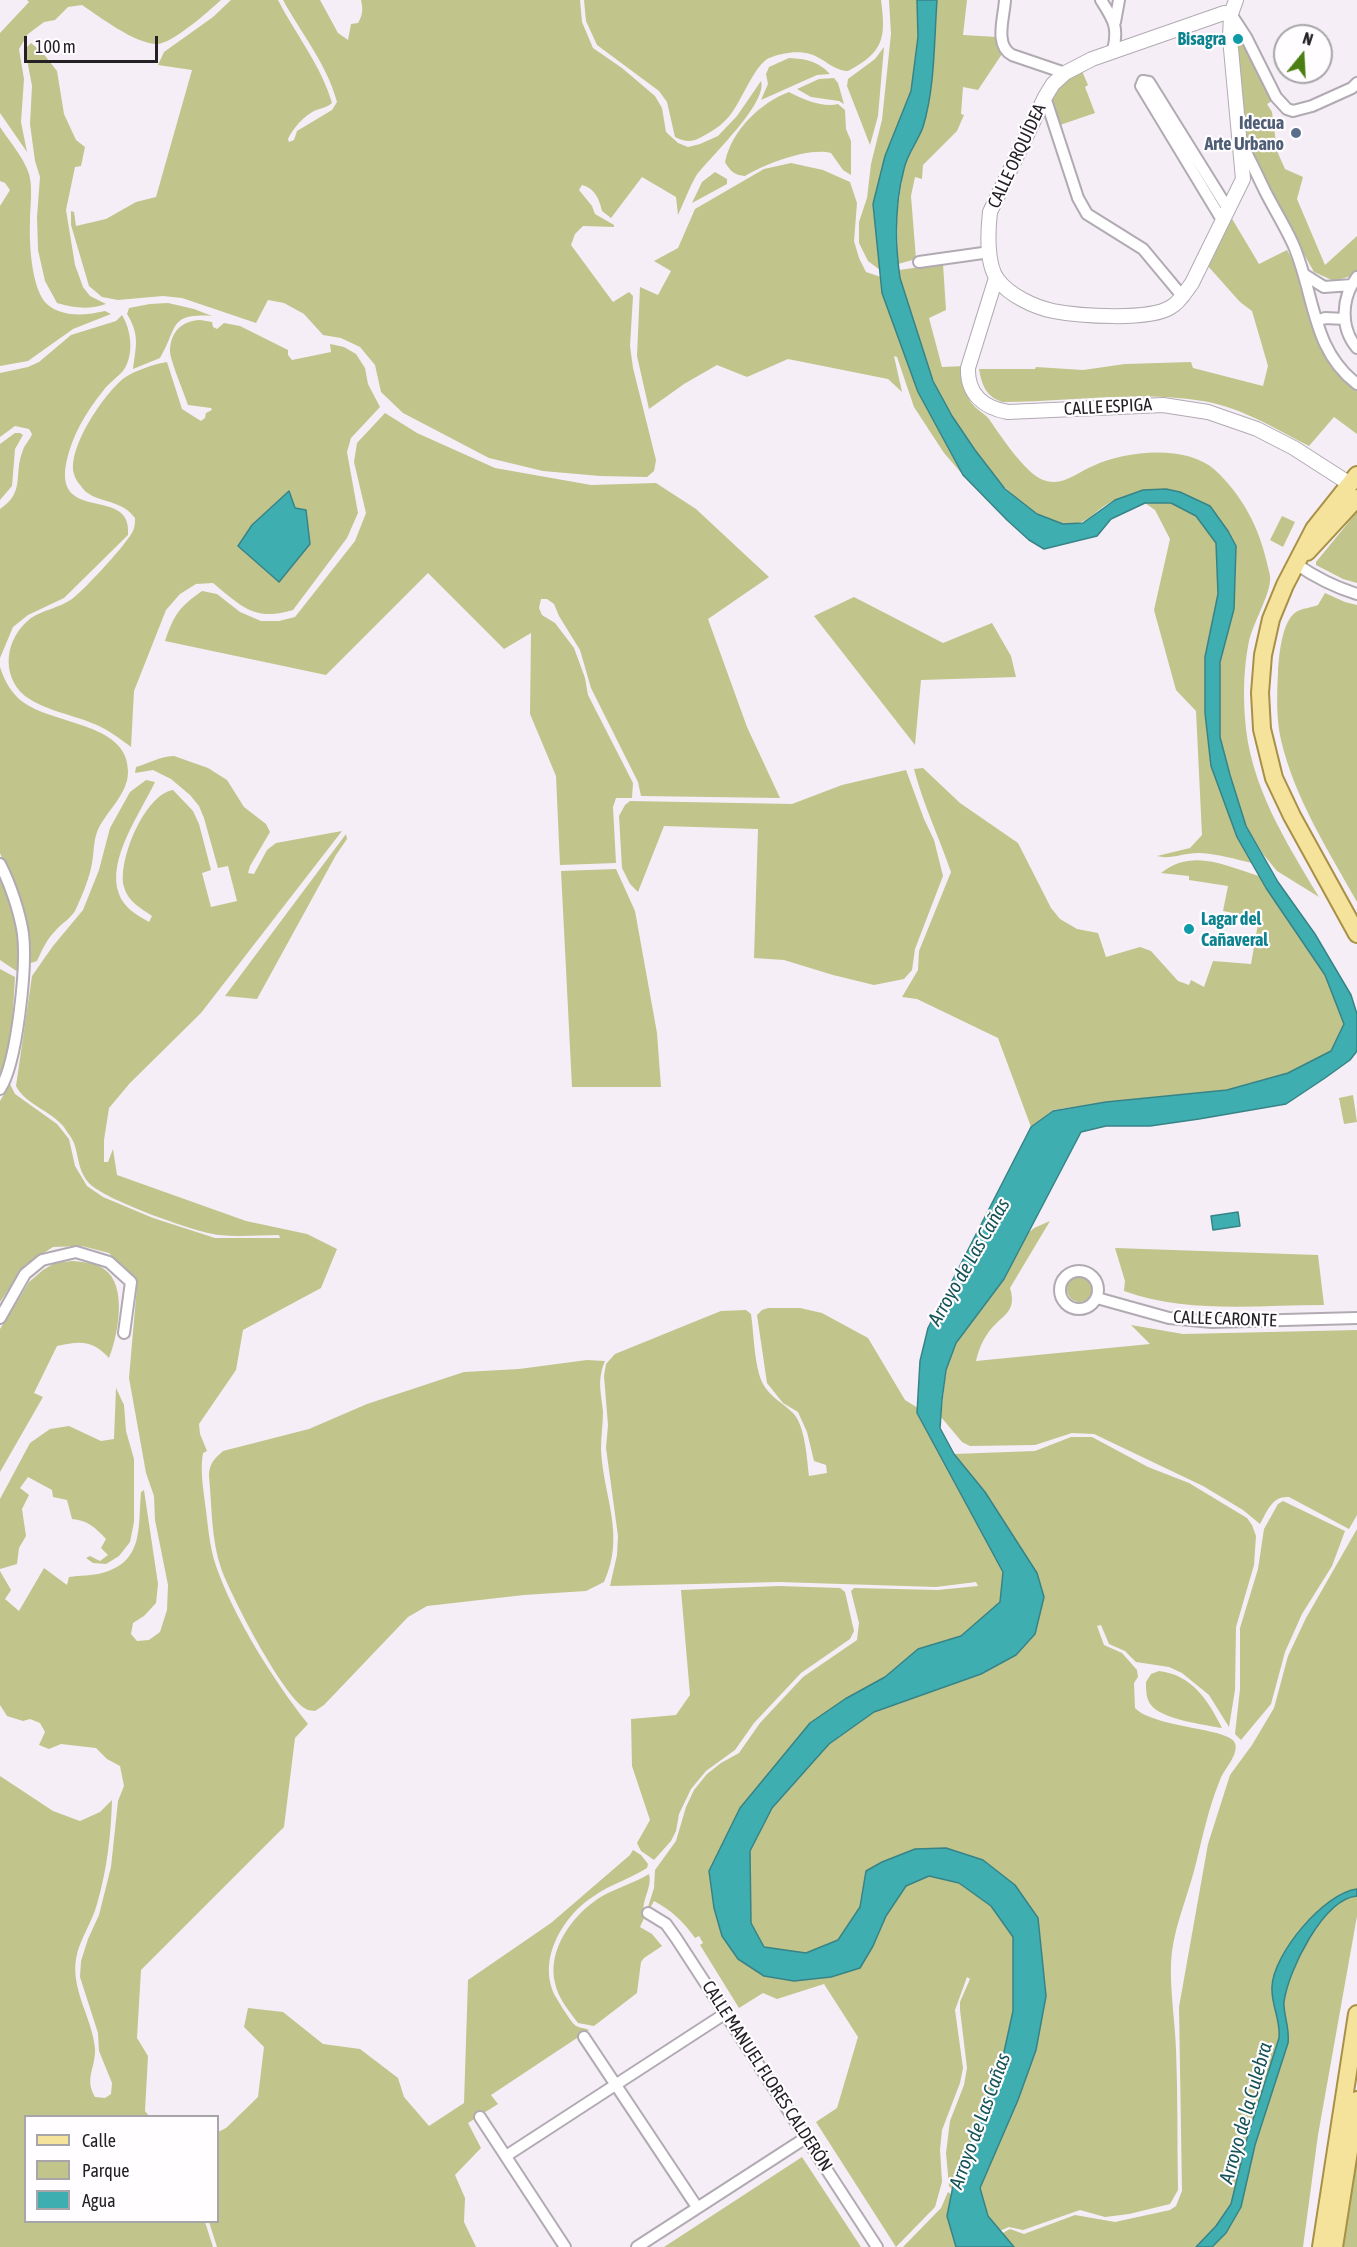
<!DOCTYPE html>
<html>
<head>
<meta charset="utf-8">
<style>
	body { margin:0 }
	#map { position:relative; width:1357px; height:2247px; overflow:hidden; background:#f5eef6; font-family:"Asap Condensed",sans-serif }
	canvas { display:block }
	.legend { position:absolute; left:24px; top:2115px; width:195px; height:108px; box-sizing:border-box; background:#fffdff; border:2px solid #a7a5a7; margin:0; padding:8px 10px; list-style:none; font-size:18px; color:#242124 }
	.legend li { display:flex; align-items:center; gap:12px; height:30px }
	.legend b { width:30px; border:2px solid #a7a5a7 }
	.north { position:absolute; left:1273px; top:24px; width:60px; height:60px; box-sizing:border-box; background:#fffdff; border:2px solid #a7a5a7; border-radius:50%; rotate:18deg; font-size:16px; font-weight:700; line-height:24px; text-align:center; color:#242124 }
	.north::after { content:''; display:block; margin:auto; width:21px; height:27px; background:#4b7f13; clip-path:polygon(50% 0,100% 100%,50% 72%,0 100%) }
	.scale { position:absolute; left:24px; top:36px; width:134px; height:27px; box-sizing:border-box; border:3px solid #242124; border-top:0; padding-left:8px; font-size:18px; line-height:21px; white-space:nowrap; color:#242124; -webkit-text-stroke:4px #fffdff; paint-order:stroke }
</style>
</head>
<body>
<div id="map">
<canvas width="1357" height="2247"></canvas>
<ul class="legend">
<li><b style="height:8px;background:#f5e29b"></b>Calle</li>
<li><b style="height:16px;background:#c1c48b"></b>Parque</li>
<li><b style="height:16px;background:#3faeb1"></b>Agua</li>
</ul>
<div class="north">N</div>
<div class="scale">100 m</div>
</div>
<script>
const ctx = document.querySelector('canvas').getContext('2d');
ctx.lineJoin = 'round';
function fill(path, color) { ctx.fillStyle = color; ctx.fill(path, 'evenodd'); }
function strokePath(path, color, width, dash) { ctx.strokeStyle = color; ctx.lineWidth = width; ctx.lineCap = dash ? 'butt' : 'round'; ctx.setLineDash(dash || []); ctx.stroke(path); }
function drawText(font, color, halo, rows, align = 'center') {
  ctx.font = font + ' "Asap Condensed",sans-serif'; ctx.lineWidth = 4.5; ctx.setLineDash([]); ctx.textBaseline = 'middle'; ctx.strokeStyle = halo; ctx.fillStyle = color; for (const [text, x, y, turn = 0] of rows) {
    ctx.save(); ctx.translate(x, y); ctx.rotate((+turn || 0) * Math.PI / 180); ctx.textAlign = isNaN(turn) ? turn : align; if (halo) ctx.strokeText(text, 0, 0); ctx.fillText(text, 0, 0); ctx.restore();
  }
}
const green = new Path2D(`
	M27 0H221C209 11 171 45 156 44 134 43 100 17 82 5L68 7 55 20 44 22 28 34 19 49 24 79 21 122 27 152 0 113V33L29 2Z
	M231 0H278C296 35 321 65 332 103 326 108 321 108 314 111 304 116 293 128 288 139L289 142 294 140 297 131 332 110 337 102C327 64 301 33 283 0H320L338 33 348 40 351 24 358 23C363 15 363 9 361 0H580L582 22 593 48 622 68 655 96 662 108 666 132 678 143 688 147 700 144 718 136 737 116 761 81C768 103 710 157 696 176 689 188 684 202 678 215L676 197 642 177 611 218 602 211C599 199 595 188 582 185L579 190 592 206 595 214 614 225V227L583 226 575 234 571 245 613 302 629 292 633 296 630 346 633 368 656 460 654 471 647 477 600 476 543 471 489 458 403 413 381 392 375 365 360 347 341 338 323 335 304 314 284 303 268 300 256 323 182 298 163 296 118 300 102 297 89 286 71 225V211L74 212 76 226 106 219 136 202 156 197 192 70 158 65 164 52 213 17Z
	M584 0H881C886 38 884 52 848 71 832 70 824 58 810 54 799 50 780 53 769 58 755 65 743 97 733 111 726 122 716 129 705 135 694 142 687 143 675 137L667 102 659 91 597 45 586 21Z
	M889 0H917L918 37 911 91 885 156 873 204 880 270 868 261 859 243V222L867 198 871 164 882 120 891 34Z
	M937 0H967L963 35 997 37V45L1002 54 978 90 963 87 961 114 964 115 957 131 923 165 922 179 915 177 911 196 916 259 898 264 897 213 904 167 923 127 932 81Z
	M1241 42 1272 101 1267 104 1272 112 1277 151 1285 169 1303 177 1297 199 1325 265 1357 236V271L1351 276 1334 281 1314 272 1266 186 1245 143 1237 43Z
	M31 43 42 52 57 71 64 114 76 140 85 147 81 166 75 167 66 210 75 265 83 287 90 296 106 304C88 310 75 308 57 303L45 281 38 250 37 217 40 177 35 161 30 124 32 86 25 49Z
	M884 47 878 116 870 145 847 86 848 79 875 59Z
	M789 58C806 59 818 61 830 74L817 75 761 100 768 84 766 74 769 67Z
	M1082 71 1088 85 1085 87 1095 113 1060 125 1053 104V95L1068 79Z
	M834 78 838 83 844 104 839 101 811 97 797 89 819 79Z
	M789 92C802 99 823 108 838 104L845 110 846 129 851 141V175L843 170 831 153C809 147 765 164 745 176 734 175 730 171 725 162 732 130 760 103 789 92Z
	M0 127C10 142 24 158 29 174 33 188 30 207 30 221 29 241 31 291 48 305 64 318 87 315 105 311L111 314 73 329 28 361 0 366V206L10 190 5 183 0 181Z
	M791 163 823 170 850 182 857 203 854 241 859 258 866 272 881 277 882 293 918 392 963 475 944 453 914 407 897 357 894 356 902 392 888 379 788 359 747 377 717 365 684 384 649 409 637 356 640 287 658 295 671 271 654 261 678 248 695 209 764 169Z
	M715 172 727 179V184L692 203 702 182Z
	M1231 217 1259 264 1287 250 1303 280 1322 344 1357 377V434L1334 417 1309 446C1278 430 1247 411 1213 403 1148 389 1068 402 1002 402 986 396 982 386 979 369H1035L1036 367 1083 370 1125 364 1191 362 1193 368 1263 386 1268 366 1252 311 1240 302 1207 265Z
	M943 264 946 310 929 318 942 367 965 366C961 380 964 396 975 407 980 412 985 414 989 419 1000 435 1025 473 1043 480 1063 487 1076 473 1093 466 1125 451 1186 444 1215 470 1242 495 1259 527 1267 563 1268 568 1271 576 1270 581 1269 596 1253 624 1249 641 1244 665 1243 693 1245 718 1249 784 1286 842 1319 897L1277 871 1263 854 1246 826 1230 775 1220 737V662L1234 609 1236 546 1180 492C1164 494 1129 495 1116 500 1095 507 1090 527 1064 524 1011 516 955 427 934 382 920 351 911 311 900 278L899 270Z
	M168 303 194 309 212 316C168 313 178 328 160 358L133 369C136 346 140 335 127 314L129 308 150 304Z
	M122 315C131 330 134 352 125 368 119 377 109 382 103 391 86 412 71 437 66 464 55 524 133 485 128 535L64 598 28 615 13 627 0 658V509C26 492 13 474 23 450 25 444 30 440 32 434L29 429 15 426 0 437V373L28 367 39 362 71 335 116 321Z
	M200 320 212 322 213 327 217 329 224 323 240 326 288 350V355L292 360 331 352 330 344 344 347 356 354 365 368 368 384 380 407 351 438 347 452 358 513 347 538 293 610C255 622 241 606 213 583L196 584 180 594 166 610 134 691 131 747C122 740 111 732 101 727 77 715 47 712 25 696 0 675 5 638 31 618 43 610 59 608 72 599 85 589 126 545 133 531 135 527 135 522 135 518 120 497 92 504 81 486 78 483 75 478 74 474 67 448 104 394 124 378 134 371 154 364 167 362L182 409 201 421 205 418 206 413 212 410 211 408 188 405C185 395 169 358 170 350 171 331 182 321 200 320ZM289 492 295 508 252 525Z
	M385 413 417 433 495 468 591 485 656 483 696 509 769 577 708 619 747 727 780 798 641 796 638 782 591 688 580 650 559 616 554 604 547 599H541L539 608 542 615 555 623 574 648 585 678 588 695 633 783 632 798H616L613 807 616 863 560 865 556 776 530 714 531 633 504 649 428 573 326 675 165 641C174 615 179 607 202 591L217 594 240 612 261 621H279L295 617 355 541 366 513 354 462 357 443Z
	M15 433H20L23 435 15 449 12 486 0 500V444Z
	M1145 503H1171L1196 516 1216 543 1218 594 1205 657V713L1211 766 1237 837 1252 863C1235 859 1218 854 1200 853 1186 852 1170 860 1157 856L1190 848 1202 835 1196 711 1176 690 1154 610 1170 539 1155 510Z
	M1357 512V583L1343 579 1316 565V562Z
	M1282 516 1295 522 1283 547 1270 540Z
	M1325 593 1345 602 1357 605V902C1328 850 1295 799 1281 740 1276 718 1277 694 1278 672 1279 655 1282 621 1296 612 1302 608 1311 608 1318 605Z
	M854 597 943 643 992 623 1011 656 1016 677 921 680 915 745 814 616Z
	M0 667C4 679 9 689 18 698 47 726 129 720 128 772 128 795 105 812 97 832 93 843 94 857 91 868 88 882 81 898 75 911 70 919 62 923 56 930 47 939 42 950 37 961L31 963 25 912 0 853Z
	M174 756 208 768 227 780 244 807 266 824 270 832 250 866 248 873 254 874 267 850 276 843 342 831 201 1013 130 1083 109 1108 104 1140V1162H108L113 1149 117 1175 246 1221 307 1234 337 1249 321 1288 243 1330 236 1370 199 1424 200 1434 207 1451 203 1453C200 1470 203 1486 205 1503 208 1524 209 1546 216 1566 234 1618 274 1681 308 1724L295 1738 284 1827 141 1970 137 2038 148 2056 145 2111 149 2116H26V2222H205L213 2247H0V1776L53 1811 80 1821 100 1812 112 1800C111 1835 107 1870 97 1904 92 1923 79 1940 76 1959 71 1990 92 2018 95 2048 96 2068 84 2078 95 2097L105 2098 111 2094 112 2083 99 2051 98 2033 80 1977 81 1961 88 1939 99 1915 111 1867 118 1801 124 1786 120 1766 107 1759 96 1748 61 1744 49 1749 39 1745 45 1732 40 1723 30 1719 23 1721 7 1716 0 1705V1571L11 1590 5 1599 19 1611 44 1568 67 1585 69 1577C80 1575 92 1576 102 1573 144 1562 138 1528 141 1492L144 1490 158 1584 156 1603 144 1616 133 1623 131 1634 137 1641 149 1640 160 1632 167 1610 168 1585 155 1520 154 1496 146 1473 129 1378 137 1286 129 1273 109 1253 82 1246 53 1247 25 1265 0 1302V1101L10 1084 15 1094 57 1124 69 1139 75 1166 87 1186 103 1197 153 1218 215 1238H280L279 1235C259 1235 239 1237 219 1235 194 1232 109 1201 91 1185 78 1173 79 1157 74 1143 72 1138 67 1132 64 1127 50 1110 26 1105 16 1086L32 976 53 946 83 910 99 870 110 828 130 792 146 780 155 782C141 812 106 860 119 894 124 908 137 915 149 922L152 916C141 908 128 902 124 887 117 861 145 794 173 790L193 811 199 824 211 870 202 873 211 907 237 901 228 866 218 868 204 818 199 806 190 795 171 779 153 770 135 773 136 767C150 763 158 757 174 756Z
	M923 768 960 803 1018 843 1051 908 1060 919 1077 929 1098 933 1106 957 1140 947 1151 951 1178 981 1189 985 1191 980 1204 987 1213 961 1251 964 1259 918 1223 911 1228 886 1189 880V876L1161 873C1193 848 1225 866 1259 876L1325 975 1344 1024 1331 1051 1288 1073 1227 1090 1106 1102 1053 1110 1031 1127 998 1038 917 999 902 997 918 970 919 951 951 872C939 837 923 804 914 769Z
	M906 770 924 819 934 840 943 876 915 949 912 970 904 979 874 985 833 975 784 960 754 958 758 829 664 826 638 892 630 884 622 868 619 816 625 805 630 801 792 804 842 785Z
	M346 834 347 839 336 855 257 999 225 996Z
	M616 869 635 911 657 1033 661 1087H572L561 871Z
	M0 877C14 914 20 931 18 972L0 960Z
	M0 969 15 977C13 1011 12 1046 0 1079Z
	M1353 1095 1357 1122 1344 1124 1339 1098Z
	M1050 1221 1010 1288C1018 1314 1000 1315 988 1333 982 1341 978 1352 976 1361L1150 1344 1131 1325 1183 1334 1357 1330V1515L1349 1529 1289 1497C1272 1496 1268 1510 1260 1524L1243 1510 1203 1486 1094 1434 1072 1433 1035 1445 970 1446 962 1442 941 1417 946 1370 956 1343 1004 1279 1025 1236 1034 1228Z
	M1115 1248 1318 1255 1324 1305C1257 1305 1189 1314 1124 1291L1125 1281Z
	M72 1261C83 1262 94 1262 104 1269 128 1285 118 1336 109 1358 92 1340 80 1341 57 1346L34 1393 43 1397 0 1472V1329L29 1282 43 1270 55 1263Z
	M1067 1289a13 13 0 1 1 26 0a13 13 0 1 1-26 0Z
	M768 1308H800L822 1313 868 1338 905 1400 918 1408 917 1414 1003 1572 1000 1602 961 1636 918 1649 885 1677 845 1699 828 1722 1035 1634 985 1492 954 1454 1035 1451 1071 1437H1092L1148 1467 1189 1483 1247 1518 1252 1525 1256 1536 1254 1565 1236 1627 1235 1690 1229 1727 1209 1695 1182 1673 1169 1667 1136 1662 1125 1651 1109 1644 1101 1625 1097 1626 1104 1645 1122 1653 1137 1670 1138 1677 1134 1683 1135 1708C1154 1728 1230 1728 1235 1743 1239 1755 1224 1769 1220 1780 1208 1809 1202 1840 1194 1871 1186 1901 1172 1933 1171 1963 1170 1992 1175 2021 1176 2049 1178 2096 1177 2143 1178 2190L1170 2204 1129 2214 1105 2217 1080 2210 1023 2230 1009 2227 995 2233 949 2186 946 2153 950 2121 964 2085 967 2068 960 2010V2002L970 1979 967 1977 955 2010 963 2068 960 2083 942 2130 940 2150 942 2182 935 2207 896 2247 816 2122 837 2108 858 2037 824 1984 777 1999 763 1993 739 2008 700 1945 703 1943 699 1936 695 1938C683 1921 672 1911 654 1901L649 1910 648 1907 654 1888 655 1870 676 1841 686 1807 694 1790 707 1774 721 1763 739 1753 760 1723 803 1677 857 1640 859 1623 851 1591 854 1588 938 1590 978 1586 976 1582 936 1587 779 1582 610 1586 617 1555 618 1536 606 1448 608 1425 604 1376 606 1364 615 1354 706 1317 721 1311 746 1310 751 1314C754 1334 754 1366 763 1384 770 1397 783 1403 793 1413 805 1425 807 1459 809 1476L827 1473 826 1465 814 1461 807 1432 798 1412 783 1403 767 1383 757 1315 762 1310Z
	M587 1360 605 1361C597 1380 601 1392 603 1411 603 1424 601 1436 601 1449 603 1497 626 1534 604 1582L586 1591 524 1595 427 1606 408 1617 324 1705 315 1711C314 1711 306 1710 306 1709 283 1697 230 1594 221 1568 211 1539 212 1506 209 1476 209 1464 214 1459 223 1451L309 1429 367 1404 464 1372 519 1369Z
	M116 1388 124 1405 126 1431 134 1459V1522L130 1542 119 1556 106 1564 93 1563 86 1558 90 1556 100 1561 108 1555 101 1548 106 1539C96 1528 87 1520 72 1519L67 1500 53 1497 52 1490 28 1477 20 1488 29 1495 22 1509 26 1536 19 1548 17 1564 0 1569V1499L30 1443 50 1429 69 1426 101 1441 114 1439Z
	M1283 1501 1345 1531 1332 1566 1302 1614 1285 1652 1271 1704 1241 1740 1235 1734 1240 1689V1628L1258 1569 1264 1529 1278 1504Z
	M1357 1529V1916L1318 2135 1303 2247H903L941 2208 948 2192 999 2235 1010 2229 1024 2234 1075 2215 1115 2222 1170 2210 1176 2206 1182 2191 1179 2007 1208 1844 1230 1775 1252 1745 1274 1708 1288 1656 1306 1618Z
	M779 1586 840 1588 845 1592 854 1631 850 1639 801 1673 754 1723 735 1750 706 1771 691 1789 679 1814 676 1831 671 1841 654 1860 641 1851 637 1843 650 1820 632 1766 631 1719 676 1715 690 1695 681 1590Z
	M1159 1671C1192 1675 1208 1700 1222 1728 1205 1725 1161 1719 1151 1705 1146 1699 1146 1690 1146 1682L1151 1674Z
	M633 1850 641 1855 648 1864 647 1868C630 1879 611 1884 594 1896 562 1916 535 1963 557 1999 560 2004 571 2022 575 2025 578 2028 585 2028 589 2030L491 2095 498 2104 468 2123 481 2148 455 2175 465 2198 464 2222 476 2247H217L209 2222H218V2132L226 2128 258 2097 264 2047 244 2027 248 2008 283 2012 323 2044 360 2049 398 2078 404 2097 429 2126 464 2103 468 1980 551 1923 630 1855Z
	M649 1874C653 1888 639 1903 645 1916L640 1927 652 1934 662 1946 644 1958 641 1962 637 1993 594 2026 578 2023C569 2011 558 1998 555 1983 547 1949 573 1915 599 1898 615 1888 633 1884 649 1874Z
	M802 2157 861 2247H664Z
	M1357 2159V2247H1343V2244Z`);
const water = new Path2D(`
	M917 0H937C934 42 935 87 923 127 918 141 907 154 904 169 895 203 895 243 900 278L933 381 952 416 975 450 1005 489 1037 514 1063 524 1083 523 1115 500 1143 490 1166 489 1180 492 1210 506 1228 531 1236 546 1234 609 1220 662V737L1230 775 1246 826 1278 882 1315 934 1351 995 1357 1014V1051L1350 1060 1325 1078 1286 1104 1199 1119 1150 1126H1106L1081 1132 1004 1279 956 1343 946 1370 942 1400 940 1428 954 1454 985 1492 1037 1573 1044 1597 1035 1634 1016 1655 981 1674 874 1712 829 1744 772 1808 750 1851 751 1923 764 1947 806 1953 838 1940 860 1907 866 1871 882 1862 915 1849 946 1848 983 1860 1015 1885 1038 1918 1046 1996 1036 2050 1018 2100 980 2188 988 2216 1014 2247H956L947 2216 953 2186 1002 2061 1013 2011V1937L991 1906 959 1883 929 1876 906 1886 886 1916 873 1946 860 1968 831 1977 794 1981 764 1976 738 1959 722 1936 714 1908 709 1871 740 1808 810 1723 845 1699 885 1677 918 1649 961 1636 1000 1602 1003 1572 917 1413 920 1361 928 1328 1031 1127 1053 1111 1106 1102 1227 1090 1288 1073 1331 1051 1344 1024 1325 975 1266 888 1237 837 1211 766 1205 713V657L1218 594 1216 543 1196 516 1171 503H1145L1111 519 1097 536 1044 549 1029 540 1007 520 963 475 918 392 882 293 873 204 885 156 911 91 918 37Z
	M289 491 295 508 306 510 310 544 279 582 238 546 252 525Z
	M1238 1212 1240 1226 1213 1230 1211 1216Z
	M1357 1889V1896C1323 1899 1288 1971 1284 2002 1283 2014 1290 2028 1288 2043L1255 2145 1241 2207 1226 2233 1212 2247H1196L1216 2226 1231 2204 1246 2142 1279 2038C1281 2020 1271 2005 1272 1987 1273 1954 1324 1893 1357 1889Z`);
const minor = new Path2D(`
	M1005 0C1004 18 994 45 1012 55L1065 73
	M1101 0C1113 19 1119 27 1113 50
	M1231 14 1246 37 1276 97 1287 109 1293 111 1312 106 1352 88 1357 83
	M1115 22 1119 0
	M1045 97 1078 198 1087 214 1143 249 1183 297
	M1240 142C1250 158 1257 175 1265 191 1274 209 1285 226 1293 244 1315 294 1311 349 1357 384
	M1222 220 1141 86 1143 81 1149 82 1228 209
	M919 262 990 252
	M1305 275 1324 287 1352 285
	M1357 277C1341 298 1340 328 1357 348
	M1317 321 1325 318 1345 319
	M1296 564C1315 577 1334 587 1357 594
	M0 864C10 883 20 913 23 934 27 967 17 1063 0 1089
	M1060 1290a19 19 0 1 1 38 0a19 19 0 1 1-38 0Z
	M1097 1298 1169 1318 1212 1322 1357 1318
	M0 1318 25 1274 42 1260 76 1252 109 1262 131 1282 124 1333
	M648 1913 666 1924 676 1938 877 2247
	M584 2037 697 2207
	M480 2117 565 2247
	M506 2156 726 2013
	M637 2247 807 2137`);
const tertiary = new Path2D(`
	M1231 14 1224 13 1092 59 1065 73 1053 84 1045 97 990 212C988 230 986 265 998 280 1009 295 1034 307 1053 311 1078 316 1150 321 1171 307 1180 302 1186 291 1192 283L1243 179 1230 38 1231 14 1236 0
	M996 278 968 368C967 394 984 408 1008 412L1163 405 1208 412 1257 429 1294 448 1350 484`);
const primary = new Path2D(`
	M1357 475 1314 529 1285 585 1271 619 1263 655 1260 693 1262 729 1274 778 1292 816 1357 934
	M1307 552 1357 498
	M1321 2247 1357 2014
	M1334 2247 1357 2100`);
const markers = [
	[1238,39,6,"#0f9aa8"],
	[1296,133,6,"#5c6f8a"],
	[1189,929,6,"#0f9aa8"]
];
const cultureNames = [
	["Bisagra",1226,39],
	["Lagar del",1201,919,"left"],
	["Cañaveral",1201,940,"left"]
];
const serviceNames = [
	["Idecua",1284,123],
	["Arte Urbano",1284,144]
];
const streetNames = [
	["CALLE ORQUÍDEA",1017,156,-65],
	["CALLE ESPIGA",1108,407,-3],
	["CALLE CARONTE",1225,1319,2],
	["CALLE MANUEL FLORES CALDERÓN",767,2076,57]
];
const waterNames = [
	["Arroyo de Las Cañas",969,1262,-60],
	["Arroyo de la Culebra",1246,2113,-74],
	["Arroyo de Las Cañas",980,2121,-70]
];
fill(green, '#c1c48b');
fill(water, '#3faeb1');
strokePath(water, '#378487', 1.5);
strokePath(minor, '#b1aab2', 14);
strokePath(tertiary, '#b1aab2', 16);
strokePath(primary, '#a89146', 20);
strokePath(minor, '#fff', 10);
strokePath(tertiary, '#fff', 14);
strokePath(primary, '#f5e29b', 16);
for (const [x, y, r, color] of markers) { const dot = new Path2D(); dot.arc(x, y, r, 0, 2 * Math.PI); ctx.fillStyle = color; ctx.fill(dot); strokePath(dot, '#fffdff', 2); }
drawText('bold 18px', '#0d838f', '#fffdff', cultureNames, 'right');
drawText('bold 18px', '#4e5e75', '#fffdff', serviceNames, 'right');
drawText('18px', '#242124', '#fffdff', streetNames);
drawText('italic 20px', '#155456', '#fffdff', waterNames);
</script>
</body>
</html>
